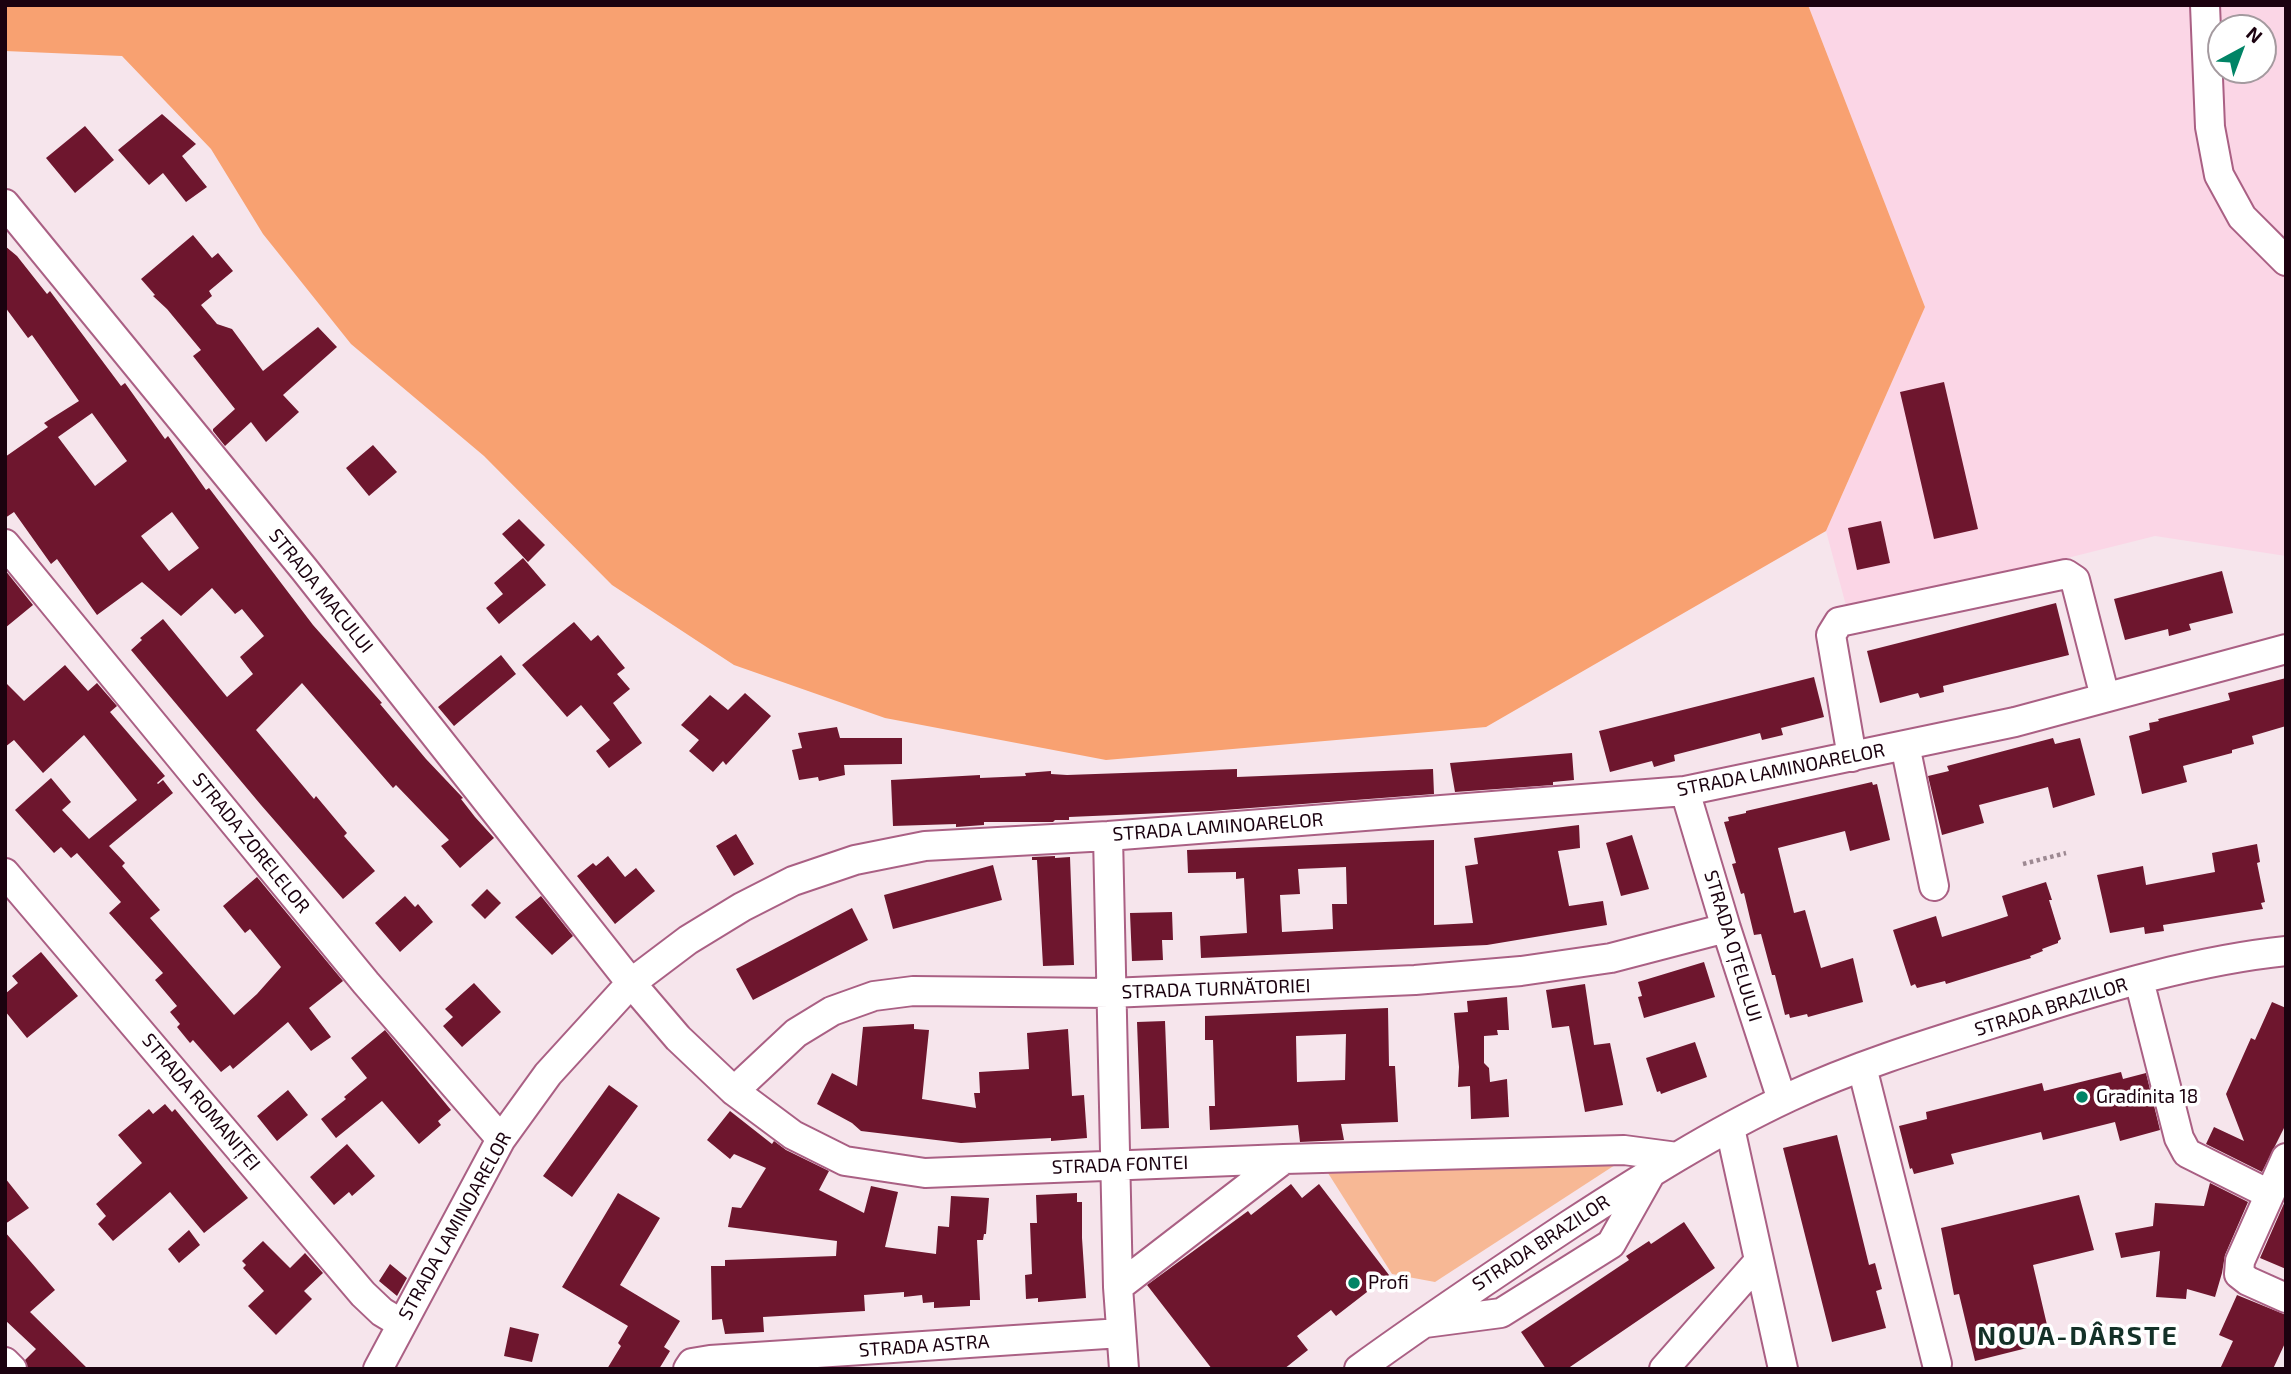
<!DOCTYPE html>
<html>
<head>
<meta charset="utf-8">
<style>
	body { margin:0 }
	#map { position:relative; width:2291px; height:1374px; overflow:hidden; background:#f6e5ec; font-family:"Exo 2",sans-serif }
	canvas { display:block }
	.frame { position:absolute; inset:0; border:7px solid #1b020f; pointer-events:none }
	.north { position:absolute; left:2207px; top:14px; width:70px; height:70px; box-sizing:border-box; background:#fff; border:2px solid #a49a9f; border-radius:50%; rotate:41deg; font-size:19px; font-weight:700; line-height:28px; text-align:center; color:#1b020f }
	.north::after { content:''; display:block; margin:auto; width:24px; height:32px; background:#018466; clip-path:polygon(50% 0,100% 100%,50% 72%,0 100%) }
</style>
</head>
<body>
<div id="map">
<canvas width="2291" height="1374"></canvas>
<div class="frame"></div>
<div class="north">N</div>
</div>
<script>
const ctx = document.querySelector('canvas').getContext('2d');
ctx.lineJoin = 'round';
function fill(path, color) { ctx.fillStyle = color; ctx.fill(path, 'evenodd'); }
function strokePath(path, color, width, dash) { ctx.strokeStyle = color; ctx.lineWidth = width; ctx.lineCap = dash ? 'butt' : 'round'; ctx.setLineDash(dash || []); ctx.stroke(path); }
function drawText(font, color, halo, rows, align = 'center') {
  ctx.font = font + ' "Exo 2",sans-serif'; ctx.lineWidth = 7; ctx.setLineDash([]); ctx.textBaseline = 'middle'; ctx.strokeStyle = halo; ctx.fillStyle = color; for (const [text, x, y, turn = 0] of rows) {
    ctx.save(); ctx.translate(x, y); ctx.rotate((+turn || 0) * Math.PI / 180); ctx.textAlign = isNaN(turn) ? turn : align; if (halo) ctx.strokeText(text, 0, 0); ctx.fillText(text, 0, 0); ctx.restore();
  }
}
const built = new Path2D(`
	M1808 5H2286V556L2155 536 1848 613 1826 531 1925 307ZM2221 28H2263V70H2221Z`);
const green = new Path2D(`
	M1615 1165 1435 1282 1392 1274 1328 1173Z`);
const forest = new Path2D(`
	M5 5H1808L1925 307 1826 531 1486 727 1106 760 885 718 734 665 612 585 484 456 351 344 263 234 211 149 122 56 5 51Z`);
const building = new Path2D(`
	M162 114 196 144 182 156 207 187 186 202 163 173 149 185 118 150Z
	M85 126 114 160 75 193 46 158Z
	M193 235 212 258 218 253 233 271 209 291 212 296 201 305 217 324 232 329 263 371 318 327 337 347 283 395 299 412 266 442 251 422 225 446 213 431V429L235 409 193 356 201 350 167 309 153 296 155 295 141 279Z
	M5 246 17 256 47 294 50 291 121 386 125 383 165 439 168 436 206 490 209 488 313 625 382 703 380 704 426 759 463 798 461 799 475 817 494 838 460 868 441 846 449 840 396 785 393 788 302 683 256 730 314 799 316 796 347 833 344 836 375 871 343 899 261 805 131 650 142 640 140 638 163 619 227 697 253 674 240 657 264 636 242 609 235 614 212 588 181 616 142 582 97 615 57 559 51 564 14 512 5 518V457L48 427 44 423 79 401 32 335 28 338 5 307ZM92 413 127 461 95 486 58 437ZM172 512 199 548 169 571 141 536Z
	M1944 382 1978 529 1934 539 1900 392Z
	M373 445 397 472 369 496 346 468Z
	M519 519 545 545 528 562 502 534Z
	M1881 521 1890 563 1857 570 1848 528Z
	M523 558 546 585 499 624 486 608 503 594 494 583Z
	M5 570 33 605 5 628Z
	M2222 571 2233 613 2189 624 2191 630 2169 636 2168 629 2125 640 2114 599Z
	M2056 603 2069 655 1943 686 1944 692 1920 698 1918 693 1880 703 1867 651Z
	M574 622 591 641 598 635 625 668 617 674 630 689 613 703 642 743 609 768 596 751 610 740 581 705 567 717 522 665Z
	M501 655 516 674 454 726 438 707Z
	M65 665 88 691 97 683 117 706 110 712 165 776 157 783 158 784 163 780 173 793 109 846 125 863 122 866 160 910 150 918 234 1015 257 994 281 967 250 929 245 933 223 906 257 877 343 981 309 1008 331 1037 311 1051 288 1022 233 1069 230 1065 221 1072 193 1040 190 1043 177 1027 180 1024 170 1012 177 1006 155 980 163 973 109 913 121 902 77 853 71 858 61 847 54 853 15 810 51 778 71 802 62 810 89 839 137 800 84 735 43 773 14 740 5 747V682L24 701Z
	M1814 677 1824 717 1781 728 1783 735 1762 740 1760 733 1674 755 1675 761 1654 767 1652 761 1610 772 1599 731Z
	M2286 678V726L2252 736 2254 744 2232 750V753L2183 766 2187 782 2142 794 2129 736 2150 730 2149 723 2159 721 2158 719 2230 700 2228 693Z
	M745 693 771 716 726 765 723 761 713 772 689 751 699 740 681 725 710 695 728 710Z
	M837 727 840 738H902V764L844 765 845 775 819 781 818 777 799 780 792 750 802 748 798 733Z
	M2053 738 2055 744 2080 738 2095 795 2053 808 2048 787 1979 805 1984 823 1942 835 1928 776 1949 771 1947 766Z
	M1572 753 1574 780 1553 782V785L1455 792 1450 763Z
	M1237 769V777L1433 769 1434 794 1211 811 1069 817V820H1055L1053 822H984V825L956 827V824L893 826 891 780 980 775V778L1026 776 1025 773 1051 771V774L1067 775Z
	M1872 782 1873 785 1877 784 1890 840 1850 851 1845 831 1778 848 1794 913 1805 910 1821 968 1853 958 1863 1002 1808 1017 1807 1014 1790 1018 1789 1014 1785 1015 1775 975H1772L1761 934 1754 935 1744 893 1741 894 1732 864 1736 863 1724 822 1729 821 1728 817 1746 813V811Z
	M1579 825 1580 848 1558 851 1569 906 1603 901 1607 925 1487 945 1201 958 1200 936 1247 933 1244 878 1236 879V872L1188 873 1187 850 1434 840V925L1473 923 1465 866 1478 864 1474 838ZM1346 867 1347 904H1332L1333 929 1282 932 1280 895 1300 894 1298 869Z
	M736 834 754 864 734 876 716 846Z
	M1632 835 1649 889 1621 896 1606 843Z
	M2257 844 2260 862 2257 863 2265 902 2261 903 2263 909 2163 925 2164 931 2145 934 2144 927 2110 933 2097 875 2143 866 2146 885 2215 872 2212 853Z
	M608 856 625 877 636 868 655 891 615 924 577 876 593 863 596 866Z
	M1055 856V858L1070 857 1074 965 1043 966 1037 860H1032V857Z
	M993 865 1002 900 893 929 884 895Z
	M2046 882 2052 900H2049L2061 939 2058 941V943L2042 949 2043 951 2030 956 2031 958 1946 984 1945 981 1917 988 1915 984 1911 986 1893 930 1936 916 1942 937 1974 927 2008 916 2002 896Z
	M487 889 501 903 485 919 471 905Z
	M405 896 415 907 418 904 433 922 400 952 375 923Z
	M541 896 573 936 552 955 515 917Z
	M852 908 868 940 753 1000 736 969Z
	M1172 912 1173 940H1162L1163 960 1132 961 1130 913Z
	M41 952 78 996 27 1038 5 1011V994L18 983 12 976Z
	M1704 962 1715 997 1644 1018 1638 997 1642 996 1638 982Z
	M474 983 501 1012 462 1047 443 1026 453 1017 445 1009Z
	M1585 984 1594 1045 1610 1043 1623 1105 1585 1112 1569 1026 1552 1028 1546 990Z
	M1507 997 1509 1030H1497L1498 1035 1484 1036V1063L1489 1068 1490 1082 1507 1079 1509 1117 1471 1119 1470 1086 1458 1087 1459 1067 1454 1013 1468 1012 1467 1001Z
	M2272 1002 2286 1008V1124L2262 1172 2206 1144 2214 1127 2244 1141 2226 1094 2251 1038 2255 1040Z
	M1388 1008 1389 1066H1395L1398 1122 1341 1124 1344 1140 1300 1142 1298 1125 1210 1130 1209 1106H1215L1213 1040H1205V1016ZM1346 1034 1345 1080 1297 1082 1296 1036Z
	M1165 1021 1169 1128 1141 1129 1137 1022Z
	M914 1024V1029L929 1030 922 1099 976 1108 974 1093H980L979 1072 1029 1069 1027 1033 1068 1029 1072 1096 1084 1095 1087 1138 1051 1141V1138L961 1143 861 1131 852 1123 817 1104 832 1073 857 1086 863 1027Z
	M385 1030 451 1110 438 1121 441 1125 419 1144 382 1101 336 1138 321 1119 346 1099 344 1097 367 1078 351 1058Z
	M1695 1042 1707 1077 1661 1094 1660 1091 1657 1092 1646 1058Z
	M2121 1072 2123 1079 2146 1073 2160 1130 2120 1141 2115 1122 2043 1140 2041 1132 1951 1154 1954 1164 1914 1174 1912 1168 1910 1169 1899 1126 1927 1119 1926 1112 2042 1083 2044 1091Z
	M609 1085 638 1106 572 1197 543 1176Z
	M288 1090 308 1115 277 1141 257 1116Z
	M165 1104 172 1112 175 1109 248 1198 204 1233 170 1192 113 1241 98 1224 106 1216 96 1204 142 1163 118 1135 149 1109 153 1114Z
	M730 1111 772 1144 774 1141 786 1150 829 1171 819 1190 864 1213 871 1186 898 1192 885 1247 936 1254 938 1226 949 1227 951 1196 989 1198 986 1234H984L983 1240H977L980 1300H970V1306L934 1308V1302L923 1303 922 1295 904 1297V1292L864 1295 865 1311 763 1317 764 1332 725 1334 722 1319 712 1320 711 1266H725V1260L836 1256 837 1241 728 1227 732 1207 741 1208 766 1168 734 1154 730 1159 707 1140Z
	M1837 1135 1869 1265 1875 1263 1882 1289 1876 1291 1886 1328 1832 1342 1783 1148Z
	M347 1144 375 1176 352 1196 349 1192 334 1205 310 1177Z
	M5 1178 29 1208 5 1224Z
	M2210 1183 2248 1202 2225 1255 2222 1273 2215 1297 2187 1289 2186 1299 2156 1297 2160 1251 2121 1258 2115 1233 2153 1226 2155 1203 2204 1206Z
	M1291 1184 1302 1198 1319 1184 1389 1275 1336 1316 1331 1310 1297 1336 1308 1350 1284 1369H1212L1147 1285 1248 1211 1251 1215Z
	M618 1193 660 1218 620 1285 680 1321 664 1347 670 1351 659 1369H607L621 1346 618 1343 628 1326 562 1287Z
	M1077 1193V1202H1082V1238L1086 1298 1038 1302V1298L1026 1299 1025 1275 1032 1274 1030 1223H1037L1036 1195Z
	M2079 1195 2094 1250 2033 1265 2051 1342 1975 1361 1959 1294 1954 1295 1941 1228Z
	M2286 1199V1269L2260 1258Z
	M1684 1222 1715 1268 1567 1369H1546L1521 1332 1629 1260 1626 1256 1649 1241 1651 1244Z
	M189 1230 200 1245 179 1263 168 1249Z
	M5 1232 55 1290 30 1312 88 1369H28L25 1360 36 1349 5 1320Z
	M263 1241 290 1268 305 1253 323 1273 304 1291 312 1299 276 1335 248 1306 264 1291 243 1268 246 1265 242 1261Z
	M390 1264 407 1278 397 1296 379 1281Z
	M2237 1295 2286 1315V1341L2273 1369H2220L2233 1341 2219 1335Z
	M510 1327 539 1334 532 1362 504 1356Z`);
const path = new Path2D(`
	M2023 864 2066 853`);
const minor = new Path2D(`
	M2205 5 2210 127 2219 175 2242 217 2286 261
	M5 204 304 569 631 983 678 1038 734 1091 793 1135 845 1161 925 1173 1284 1159 1624 1150 1677 1157
	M5 544 366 983 501 1139
	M1905 745 1934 886
	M1852 757 1831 635 1839 622 2066 574 2075 580 2105 697
	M1685 791 1726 928 1782 1100
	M1108 836 1118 1287 1124 1369
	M5 873 363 1294 382 1312 402 1324
	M2139 980 2179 1138 2187 1153 2269 1194
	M1862 1067 1937 1364
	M734 1091 796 1033 832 1011 874 996 913 991 1110 993 1415 980 1521 971 1611 958 1726 928
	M1730 1128 1783 1369
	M2286 1158 2240 1261 2239 1274 2248 1281 2286 1298
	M1118 1287 1284 1159
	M1425 1323 1501 1313 1611 1244 1651 1173
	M5 1362 12 1369
	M378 1369 501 1139 548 1074 631 983 688 940 742 907 793 881 855 860 925 846 1108 836 1685 791 2015 722 2286 649
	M688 1369 692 1363 710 1360 1121 1333
	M1359 1369C1428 1319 1498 1272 1569 1225 1640 1179 1712 1133 1789 1097 1864 1062 1944 1039 2023 1014 2108 987 2198 960 2286 951
	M1664 1369 1759 1261`);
const markers = [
	[2082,1097,7,"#018466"],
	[1354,1283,7,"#018466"]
];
const streetNames = [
	["STRADA MACULUI",321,591,51],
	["STRADA LAMINOARELOR",1781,770,-11],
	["STRADA LAMINOARELOR",1218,827,-4],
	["STRADA ZORELELOR",251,843,51],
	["STRADA OȚELULUI",1733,946,73],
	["STRADA TURNĂTORIEI",1216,989,-2],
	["STRADA BRAZILOR",2051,1007,-17],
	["STRADA ROMANIȚEI",201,1102,50],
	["STRADA FONTEI",1120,1165,-2],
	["STRADA LAMINOARELOR",455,1226,-61],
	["STRADA BRAZILOR",1541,1243,-33],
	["STRADA ASTRA",924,1346,-4]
];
const poiNames = [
	["Gradinita 18",2096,1097],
	["Profi",1368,1283]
];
const districtNames = [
	["NOUA-DÂRSTE",2078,1336]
];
fill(built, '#fbd6e6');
fill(green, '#f7b895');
fill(forest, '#f8a171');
fill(building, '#6e162e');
strokePath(minor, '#aa6084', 32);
strokePath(path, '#9d8992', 4.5, [3.5, 3.5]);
strokePath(minor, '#fff', 28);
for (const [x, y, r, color] of markers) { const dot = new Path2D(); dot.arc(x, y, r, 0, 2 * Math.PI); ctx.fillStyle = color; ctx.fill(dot); strokePath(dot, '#fff', 2.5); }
drawText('19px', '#1b020f', '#fff', streetNames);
drawText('19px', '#1b020f', '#fff', poiNames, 'left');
ctx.letterSpacing = '2px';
drawText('bold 26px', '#143128', '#fff', districtNames);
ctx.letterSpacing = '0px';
</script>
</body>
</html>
